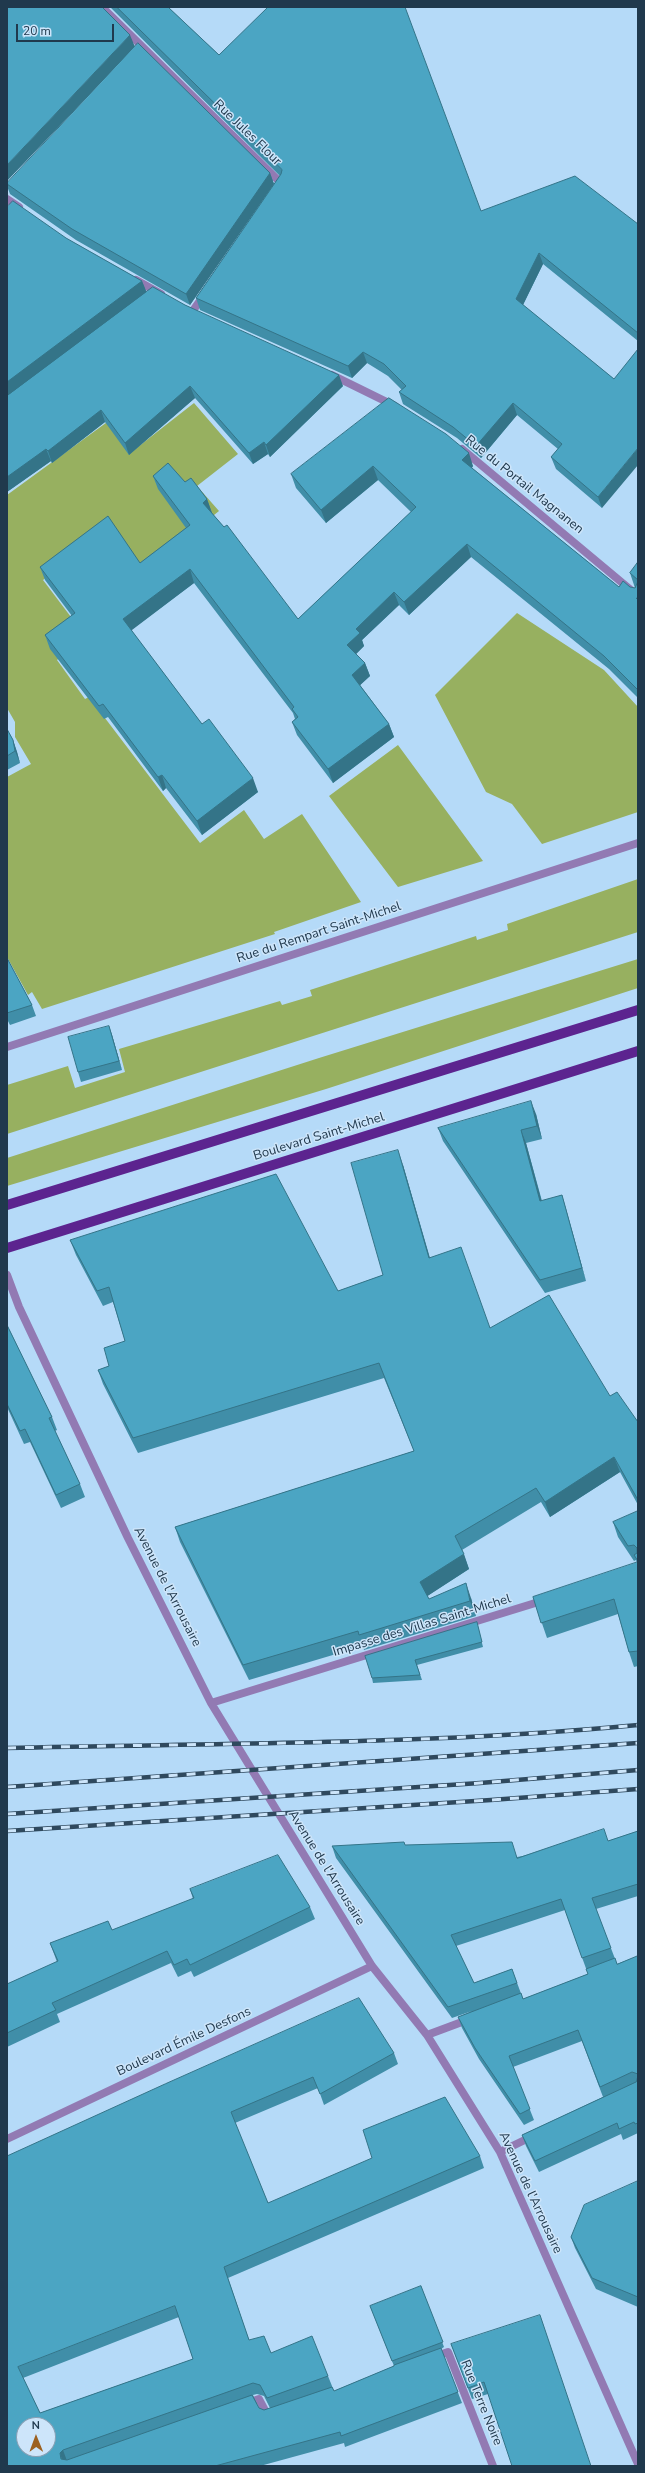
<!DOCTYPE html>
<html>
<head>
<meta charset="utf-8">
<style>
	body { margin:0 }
	#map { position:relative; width:645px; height:2473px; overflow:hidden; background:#b5daf8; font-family:"Nunito Sans",sans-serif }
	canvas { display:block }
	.frame { position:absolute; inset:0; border:8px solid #20394d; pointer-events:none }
	.north { position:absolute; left:16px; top:2417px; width:40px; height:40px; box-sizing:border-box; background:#cde5fa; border:1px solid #88a0b5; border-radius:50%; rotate:359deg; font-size:11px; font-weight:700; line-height:16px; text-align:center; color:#20394d }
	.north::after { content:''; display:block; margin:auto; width:14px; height:18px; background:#9c6121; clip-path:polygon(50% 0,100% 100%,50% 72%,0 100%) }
	.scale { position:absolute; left:16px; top:24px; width:98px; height:18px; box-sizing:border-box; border:2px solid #20394d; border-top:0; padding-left:5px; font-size:12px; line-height:14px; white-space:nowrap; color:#20394d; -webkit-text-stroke:3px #cde5fa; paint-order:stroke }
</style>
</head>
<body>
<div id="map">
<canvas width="645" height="2473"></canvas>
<div class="frame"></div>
<div class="north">N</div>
<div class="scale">20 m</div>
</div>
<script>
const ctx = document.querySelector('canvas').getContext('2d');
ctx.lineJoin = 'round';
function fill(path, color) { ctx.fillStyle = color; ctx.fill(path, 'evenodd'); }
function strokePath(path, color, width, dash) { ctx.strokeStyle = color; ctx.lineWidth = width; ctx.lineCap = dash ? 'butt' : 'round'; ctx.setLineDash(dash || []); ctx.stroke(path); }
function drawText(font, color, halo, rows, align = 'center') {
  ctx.font = font + ' "Nunito Sans",sans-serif'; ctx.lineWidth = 3; ctx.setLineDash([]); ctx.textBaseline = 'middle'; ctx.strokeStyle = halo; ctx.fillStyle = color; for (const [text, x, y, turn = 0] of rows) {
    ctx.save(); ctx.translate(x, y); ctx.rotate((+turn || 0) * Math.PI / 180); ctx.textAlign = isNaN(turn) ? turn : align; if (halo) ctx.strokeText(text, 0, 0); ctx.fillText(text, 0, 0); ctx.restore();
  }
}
const green = new Path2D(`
	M194 403 238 454 197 486 219 511 108 600 75 556 43 580 77 625 65 653 57 660 85 699 89 697 200 843 244 810 264 839 302 814 361 902 274 932 275 934 42 1009 32 992 28 995 7 957V777L31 764 15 737V722L7 708V495L110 420 134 450Z
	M517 613 604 670 638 707V812L542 844 512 804 486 792 435 695Z
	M398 745 483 861 398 887 329 796Z
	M638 879V932L7 1134V1085L68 1066 75 1088 125 1072 119 1049 280 1001 282 1005 312 996 310 990 476 936 477 940 508 930 507 924Z
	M638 959V988L326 1089 7 1186V1158L319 1058Z`);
const street = new Path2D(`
	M102 7 281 183 277 188
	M7 199 19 207
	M136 280 161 294
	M192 312 204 295
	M332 375 395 406
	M462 449 638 596
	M7 1047 638 843
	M7 1275 19 1307 128 1538 211 1703 372 1966 427 2035 500 2152 638 2464
	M211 1703 545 1600
	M427 2035 470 2019
	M7 2139 372 1966
	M500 2152 533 2136
	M434 2357 448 2352 493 2466
	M245 2404 259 2399 268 2416 271 2415`);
const primary = new Path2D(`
	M7 1205 638 1010
	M7 1248 638 1051`);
const rail = new Path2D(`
	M7 1748C217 1743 428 1745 638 1725
	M7 1787 638 1743
	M7 1814 480 1783 638 1770
	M7 1831 491 1800 638 1789`);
const wall = new Path2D(`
	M110 7H168L219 55 481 211 638 224V341L543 264 523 305 614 379 602 508 556 469 551 457 558 449 517 415 481 458 457 438 403 404 399 392 402 390 388 376 367 363 352 378 200 310 196 298 280 176Z
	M270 173 274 184 190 305 76 240 10 194 7 186V183Z
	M8 206 142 281 146 292 185 305 343 386 270 457 268 454 253 464 195 398 129 455 105 422 52 463 51 461 7 492Z
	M389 398 473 466 472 468 619 587 635 588 630 573 638 562V698L609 669 471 557 409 615 399 605 362 640 364 646 356 654 365 663 370 676 360 685 389 724 394 737 333 783 297 735 292 722 295 719 293 713 194 583 131 630 202 724 258 792 202 835 166 788 163 791 108 717 104 719 50 649 45 635 72 616 45 580 40 567 140 563 186 528 158 489 153 476 185 482 207 499 212 513 298 619 411 512 378 480 326 523 296 488 291 474Z
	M7 729 13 740 17 752 20 763 7 770Z
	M7 958 32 1005 36 1016 10 1025 7 1019Z
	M109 1026 112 1035 122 1070 81 1082 78 1072Z
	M536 1114 542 1139 526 1143 542 1201 562 1195 566 1209 586 1281 545 1293 443 1141 438 1128Z
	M403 1165 430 1258 490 1328 610 1396 638 1422V1505L620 1472 550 1517 541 1502 462 1550 469 1569 427 1596 429 1599 471 1598 476 1616 364 1650 363 1646 249 1680 180 1542 175 1527 414 1451 384 1378 138 1453 103 1384 98 1370 109 1366 125 1341 113 1302 103 1306 76 1255 70 1240 338 1291 383 1275Z
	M7 1325 52 1417 57 1430 55 1431 80 1484 85 1497 61 1508 30 1442 24 1444 7 1407Z
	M638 1511V1666L634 1667 629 1652 618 1614 547 1638 533 1597 637 1563 636 1560 634 1561 618 1537 613 1522Z
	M478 1627 483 1647 417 1665 422 1680 373 1683 372 1678Z
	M638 1831V1896L596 1909 617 1964 638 1956V2133L623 2140 621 2134 539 2172 526 2146 522 2135 603 2097 582 2041 513 2067 534 2120 524 2125 479 2059 462 2028 458 2017 472 2011 452 2018 336 1858 332 1846 405 1845 517 1857 608 1841ZM565 1910 588 1974 523 1999 512 1969 474 1983 456 1946Z
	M190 1889 310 1907 315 1919 194 1977 191 1971 178 1977 171 1963 57 2014 60 2022 7 2047V1984L57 1962 50 1943 112 1930 193 1899Z
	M394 2053 398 2064 324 2105 318 2088 235 2123 268 2203 480 2156 484 2168 228 2278 249 2340 271 2353 328 2376 334 2391 394 2366 370 2306 421 2286 444 2347 441 2349 462 2403 345 2447 344 2443 260 2466H7V2156ZM179 2317 193 2359 40 2413 23 2378ZM257 2394 264 2396 270 2408 264 2410 259 2408 253 2395Z
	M638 2181V2307L596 2289 575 2248 571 2237Z
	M451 2344 591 2466 488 2394 472 2399Z`);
const shadedWall = new Path2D(`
	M130 35 135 47 7 181V165Z
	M270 173 274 184 190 305 186 294Z
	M539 253 543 264 520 311 516 299Z
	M142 281 147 293 7 397V382Z
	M363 352 367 363 352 378 348 366Z
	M339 375 343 386 270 457 266 445Z
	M190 386 195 398 129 455 125 443Z
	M513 403 517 415 481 458 476 446Z
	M101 410 105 422 52 463 48 451Z
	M264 442 268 454 253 464 249 453Z
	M638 448V465L602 508 598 497Z
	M46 449 51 461 7 492V477Z
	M469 453 473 466 467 473 462 460Z
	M373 466 378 480 326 523 321 510Z
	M207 499 212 513 208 517 203 503Z
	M467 544 471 557 409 615 404 602Z
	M190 569 194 583 128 633 123 619Z
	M394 592 399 605 362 640 364 646 352 658 347 645 356 629Z
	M365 663 370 676 357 688 352 675Z
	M389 724 394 737 333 783 328 769Z
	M13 740 17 752 20 763 15 751Z
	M162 775 166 788 163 791 158 777Z
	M253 778 258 792 202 835 197 821Z
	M109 1026 112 1035 122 1070 119 1061Z
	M531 1101 536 1114 542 1139 537 1126Z
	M521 1130 526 1143 545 1214 540 1201Z
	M398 1150 403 1165 434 1273 429 1258Z
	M562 1195 566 1209 586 1281 582 1268Z
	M614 1457 620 1472 550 1517 545 1502Z
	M464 1554 469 1569 426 1597 420 1582Z
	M466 1583 471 1598 476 1616 470 1601Z
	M63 2450 67 2461 64 2466 60 2453Z`);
const building = new Path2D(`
	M7 7H102L130 35 7 165Z
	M117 7H168L219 55 268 7H405L481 211 575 176 638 224V333L539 253 516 299 614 379 638 349V448L598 497 551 457 562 444 513 403 476 446 453 427 399 392 406 386 384 364 363 352 348 366 196 298 281 174 282 170Z
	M138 43 270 173 186 294 72 229 7 184V183Z
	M13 201 66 238 142 281 7 382V207Z
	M153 287 185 305 339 375 266 445 264 442 249 453 190 386 125 443 101 410 48 451 46 449 7 477V396Z
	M389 398 446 434 469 453 462 460 619 587 623 581 630 587 635 588 638 581V599L636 598 638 600V690L604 656 467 544 404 602 394 592 356 629 360 633 347 645 365 663 352 675 389 724 328 769 292 722 298 717 292 709 294 707 190 569 123 619 202 724 209 719 253 778 197 821 162 775 158 777 103 704 99 706 45 635 75 613 40 567 108 516 140 563 190 525 153 476 168 463 185 482 191 478 207 499 203 503 224 527 227 525 298 619 416 507 373 466 321 510 291 474Z
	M638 562V580L630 573Z
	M7 729 13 740 15 751 7 756Z
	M7 958 32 1005 7 1013Z
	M109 1026 119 1061 78 1072 68 1037Z
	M531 1101 537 1126 521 1130 540 1201 562 1195 582 1268 540 1280 438 1128Z
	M398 1150 429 1258 461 1247 490 1328 549 1295 610 1396 617 1392 638 1422V1500L614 1457 545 1502 536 1488 455 1536 464 1554 420 1582 429 1599 466 1583 470 1601 359 1635 358 1631 243 1665 175 1527 414 1451 379 1363 133 1438 98 1370 109 1366 104 1348 125 1341 109 1287 97 1291 70 1240 276 1174 338 1291 383 1275 351 1163Z
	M7 1325 52 1417 49 1418 80 1484 56 1495 25 1429 20 1431 7 1404Z
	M638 1511V1561L634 1555 637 1553V1548L634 1545 628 1546 613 1522Z
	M638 1562V1651L629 1652 614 1599 541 1623 533 1597Z
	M477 1622 482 1642 415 1660 420 1675 372 1678 365 1656Z
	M604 1829 608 1841 638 1831V1884L592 1898 611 1948 582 1958 561 1899 451 1935 474 1983 512 1969 517 1983 448 2007 332 1846 404 1842 405 1845 512 1842 517 1858Z
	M278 1855 310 1907 190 1965 187 1959 174 1965 167 1951 52 2003 56 2010 7 2033V1984L58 1961 50 1943 108 1921 112 1930 194 1898 190 1889Z
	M638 1956V2074L632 2072 600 2087 578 2030 509 2056 530 2109 520 2114 475 2048 458 2017 521 1993 523 1999 588 1974 586 1969 615 1958 617 1964Z
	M359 1998 394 2053 320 2094 313 2077 231 2112 268 2203 372 2158 363 2130 445 2097 480 2156 224 2267 249 2340 264 2336 271 2353 312 2336 328 2376 267 2398 260 2385 253 2383 63 2450 60 2453 61 2459 67 2460 252 2395 259 2408 264 2410 332 2387 334 2391 394 2366V2365L441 2348 458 2392 341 2436 340 2432 215 2466H7V2156L165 2084ZM175 2306 193 2359 40 2413 18 2367ZM24 2425H48V2449H24Z
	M638 2076V2123L635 2124 634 2122 619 2129 617 2123 535 2161 522 2135 636 2082Z
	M638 2181V2297L592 2278 571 2237 584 2205Z
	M421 2286 443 2342 392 2361 370 2306Z
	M540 2315 591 2466H512L484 2382 468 2388 451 2344Z`);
const streetNames = [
	["Rue Jules Flour",247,133,44],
	["Rue du Portail Magnanen",524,485,39],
	["Rue du Rempart Saint-Michel",319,933,-18],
	["Boulevard Saint-Michel",319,1137,-17],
	["Avenue de l'Arrousaire",167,1587,63],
	["Impasse des Villas Saint-Michel",422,1626,-17],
	["Avenue de l'Arrousaire",326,1868,58],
	["Boulevard Émile Desfons",184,2042,-25],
	["Avenue de l'Arrousaire",530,2193,65],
	["Rue Terre Noire",481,2403,68]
];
fill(green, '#97b060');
strokePath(street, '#927ab3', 8);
strokePath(primary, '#5c248f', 10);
strokePath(rail, '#2f495e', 4.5);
strokePath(rail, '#cde5fa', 3, [9]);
fill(wall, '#408ea8');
fill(shadedWall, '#347488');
fill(building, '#4ba5c3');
strokePath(building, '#347488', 1);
drawText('13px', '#20394d', '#cde5fa', streetNames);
</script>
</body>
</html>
